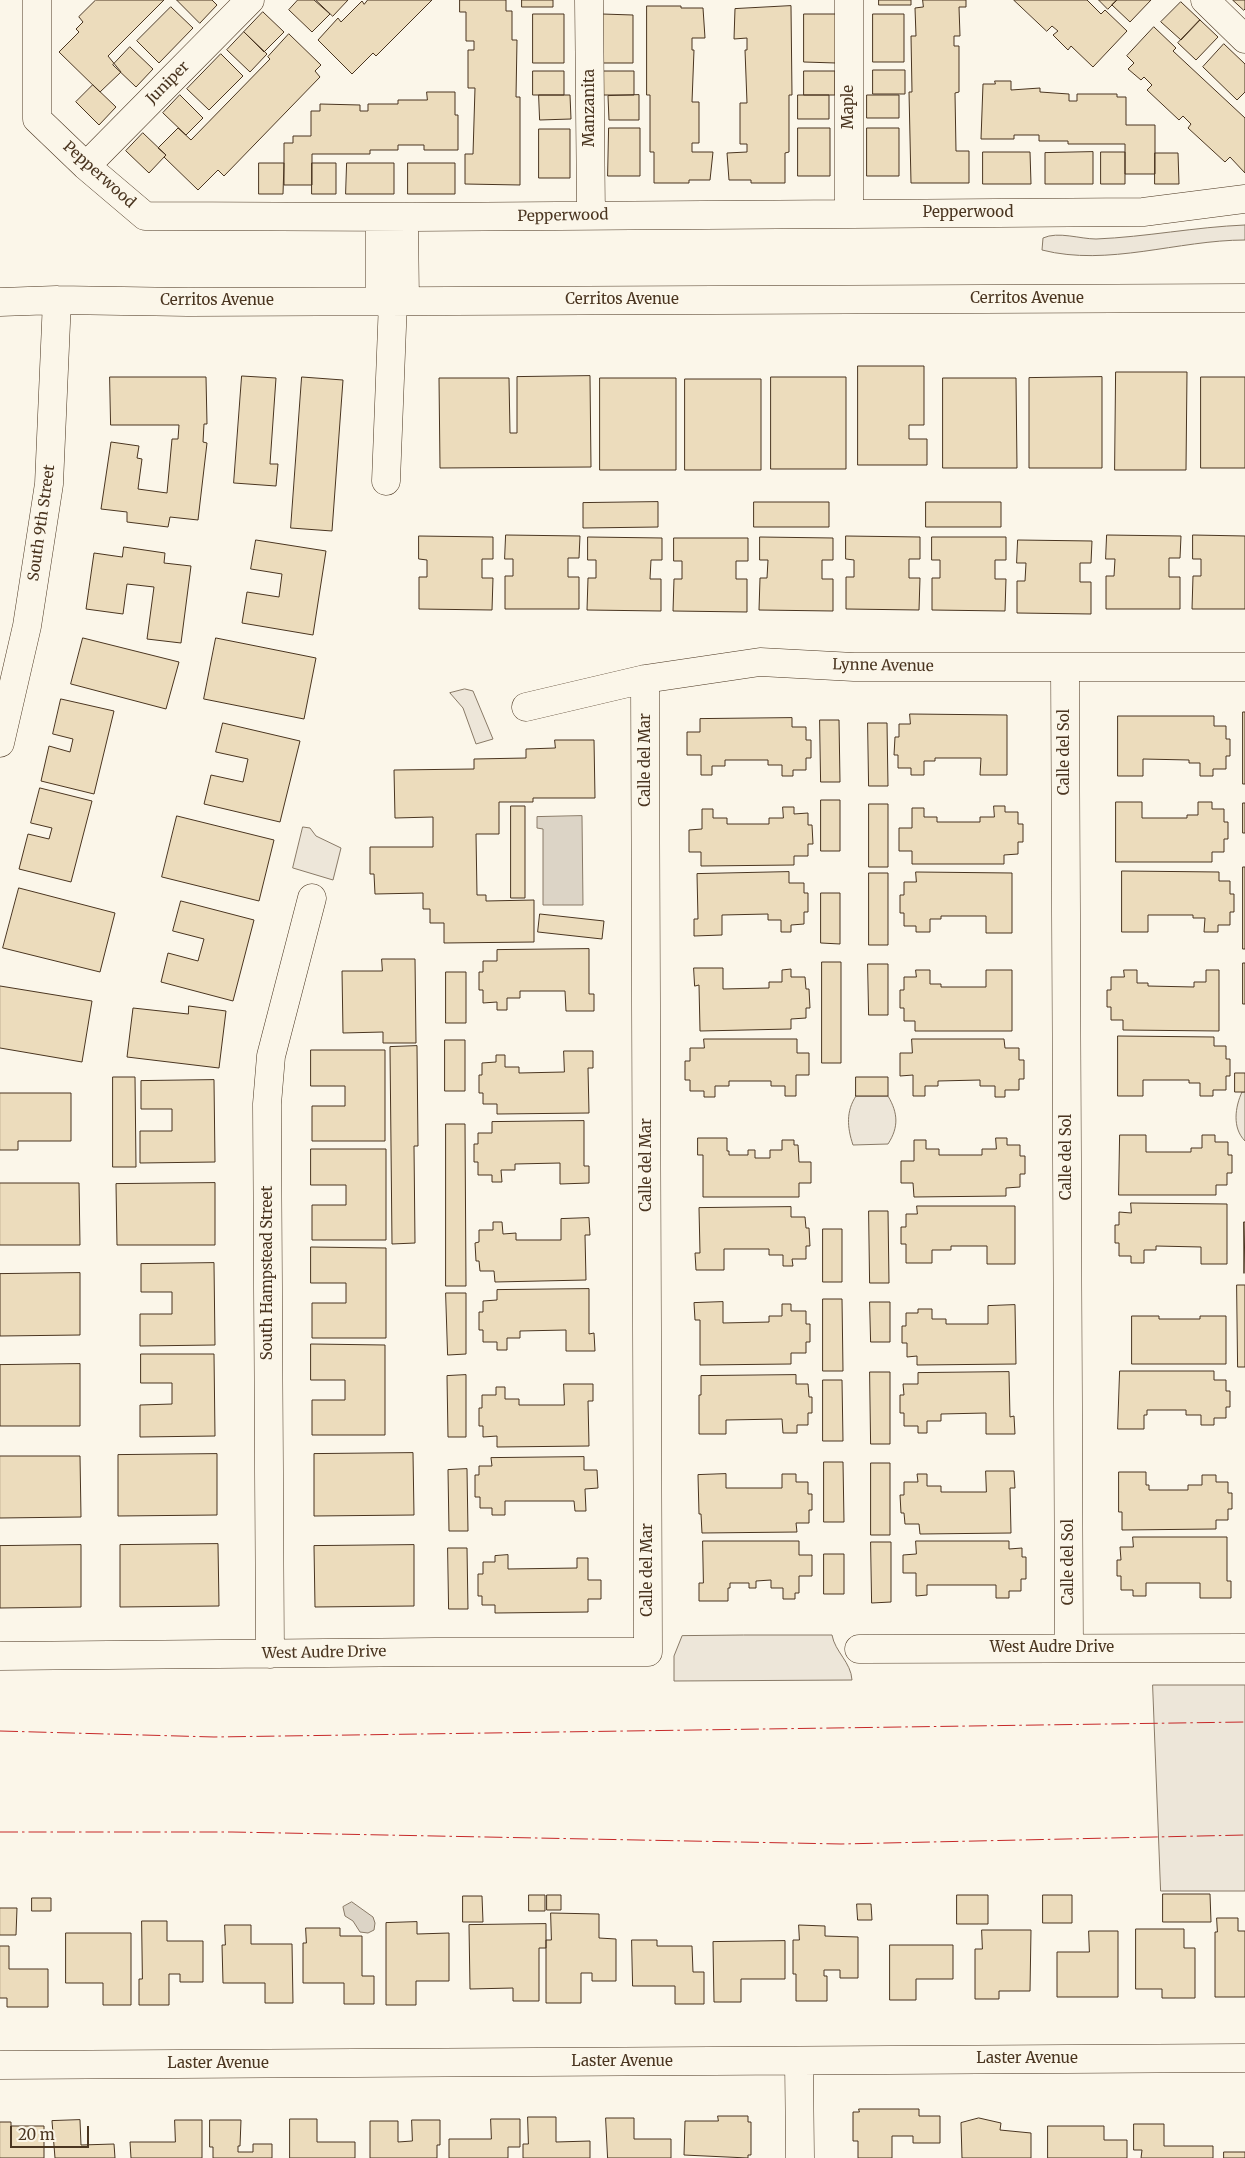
<!DOCTYPE html>
<html>
<head>
<meta charset="utf-8">
<style>
	body { margin:0 }
	#map { position:relative; width:1245px; height:2158px; overflow:hidden; background:#fbf6e9; font-family:Merriweather,serif }
	canvas { display:block }
	.scale { position:absolute; left:10px; top:2126px; width:79px; height:22px; box-sizing:border-box; border:2px solid #4a3520; border-top:0; padding-left:6px; font-size:15px; line-height:18px; white-space:nowrap; color:#4a3520; -webkit-text-stroke:4px #fbf6e9; paint-order:stroke }
</style>
</head>
<body>
<div id="map">
<canvas width="1245" height="2158"></canvas>
<div class="scale">20 m</div>
</div>
<script>
const ctx = document.querySelector('canvas').getContext('2d');
ctx.lineJoin = 'round';
function fill(path, color) { ctx.fillStyle = color; ctx.fill(path, 'evenodd'); }
function strokePath(path, color, width, dash) { ctx.strokeStyle = color; ctx.lineWidth = width; ctx.lineCap = dash ? 'butt' : 'round'; ctx.setLineDash(dash || []); ctx.stroke(path); }
function drawText(font, color, halo, rows, align = 'center') {
  ctx.font = font + ' Merriweather,serif'; ctx.lineWidth = 4; ctx.setLineDash([]); ctx.textBaseline = 'middle'; ctx.strokeStyle = halo; ctx.fillStyle = color; for (const [text, x, y, turn = 0] of rows) {
    ctx.save(); ctx.translate(x, y); ctx.rotate((+turn || 0) * Math.PI / 180); ctx.textAlign = isNaN(turn) ? turn : align; if (halo) ctx.strokeText(text, 0, 0); ctx.fillText(text, 0, 0); ctx.restore();
  }
}
const green = new Path2D(`
	M1245 225V240C1178 240 1108 267 1042 250L1043 238C1058 231 1080 239 1096 239 1146 237 1195 227 1245 225Z
	M465 689 473 691 493 739 476 744 463 708 450 693Z
	M303 827 310 828 316 836 341 848 333 880 293 868Z
	M1242 1092H1245V1141C1232 1128 1235 1107 1242 1092Z
	M856 1096H888C898 1113 899 1127 888 1144L853 1145C847 1127 846 1111 856 1096Z
	M744 1635H832C835 1652 851 1662 852 1680L674 1681V1656L682 1636Z
	M1153 1685H1245V1891H1161Z`);
const water = new Path2D(`
	M582 816 583 905H543V829L537 828V817Z
	M352 1902 373 1917 375 1923 374 1930 368 1933 360 1932 353 1921 345 1916 343 1907Z`);
const building = new Path2D(`
	M96 0H164L108 56 121 72 100 92 59 52 79 32 76 29 83 22 79 17Z
	M177 0H212L217 5 200 23Z
	M298 0H314L330 14 312 32 289 10Z
	M316 0H348L333 16Z
	M368 0H432L376 56 373 53 352 74 318 40 338 18 341 22 362 1 364 4Z
	M460 0H506V11H512V40H517L516 97H520V185L465 184V154H473L475 88H468V50H474V41H466V12H460Z
	M522 0H553V7H522Z
	M879 0H911V5H879Z
	M923 0H966V7H959L960 36H954V46H959V92L955 93 956 151H969V183H911L909 92H912L911 36H916L915 8 923 7Z
	M1014 0H1087L1101 14 1105 10 1127 31 1093 67 1071 46 1068 50 1053 35 1058 31 1052 26 1047 31Z
	M1099 0H1117L1108 9Z
	M1117 0H1151L1130 22 1112 5Z
	M1233 0H1245V9L1244 10Z
	M1181 2 1200 20 1181 40 1161 22Z
	M647 6H681V8H703L705 38H692V50H694L692 102H699V143H692V152H713L710 180H689V183H654V152H650V95H647Z
	M791 6 792 95H789V152L785 153V183H751V180H729L727 153 747 152V144H740V103H747L745 50H747V38L734 39 735 9Z
	M171 7 193 28 159 63 137 41Z
	M263 12 284 32 264 52 244 32Z
	M533 14H564V63H533Z
	M602 14 633 15V63H602Z
	M804 14H836V63L804 62Z
	M873 14H904V62H873Z
	M1200 20 1218 37 1196 60 1178 43Z
	M1154 27 1176 48 1173 51 1245 118V173L1230 157 1225 162 1188 128 1191 124 1183 116 1179 120 1147 90 1152 85 1144 77 1141 80 1128 69 1134 63 1127 56Z
	M244 32 267 54 250 72 227 50Z
	M289 34 321 65 315 71 320 77 224 176 218 170 198 190 164 157 166 155 158 148 178 128 191 140 270 59 268 57Z
	M1224 44 1245 64V92L1237 100 1203 67Z
	M130 47 153 69 136 87 113 65Z
	M221 54 243 76 209 110 187 89Z
	M873 70H905V94H873Z
	M533 71H564V95H533Z
	M603 71H634V95H603Z
	M804 71H835V95H804Z
	M995 81H1011V90L1040 88V92L1069 94V101H1077V94H1117V97H1126V125H1155V174H1125V144H1068V141H1039V135H1014V139H981L983 84H995Z
	M93 85 116 107 99 125 76 102Z
	M427 92H455V115H458V150H424V145H398V150H370V154H312V185H284V143H293V136H311V111H320V104L360 105V111H368V104H398V100H427Z
	M180 95 203 118 186 135 163 113Z
	M539 95H570L571 119 540 120Z
	M639 95V120H609L608 96Z
	M798 95H829V119H798Z
	M867 95H899V118H867Z
	M609 128H640V176H608Z
	M798 128H830V176H798Z
	M867 128H899V176H867Z
	M539 129H570V178H539Z
	M143 133 166 155 149 173 126 151Z
	M983 152H1030L1031 184H983Z
	M1093 152V184H1045V153Z
	M1101 152H1125V184H1101Z
	M1155 153H1178L1179 184H1155Z
	M259 163H284L283 194H259Z
	M312 163H336V194H312Z
	M347 163H394V194H346Z
	M408 163H455V194H408Z
	M858 366H924V425H909V439H927V465H858Z
	M1116 372H1187L1186 470H1115Z
	M242 376 276 378 270 464H278L276 486 234 483Z
	M590 376 591 467 440 468 439 378H509L510 433H517V377Z
	M110 377H206L207 424H204L203 442 207 443 198 520 170 517 168 527 127 522V512L101 509 111 442 139 446 137 458 142 459 138 489 167 493 172 439H178L179 425H111Z
	M302 377 343 380 332 531 291 528Z
	M771 377H846V469H771Z
	M1102 377V468H1029V378Z
	M1201 377H1245V468H1201Z
	M600 378H676V470H600Z
	M943 378H1016L1017 468H943Z
	M685 379H761V470H685Z
	M658 502V527L583 528V503Z
	M754 502H829V527H754Z
	M926 502H1001V527H926Z
	M506 535 580 536 579 558H568V577H579V609H505V576H513V559H505Z
	M1107 535 1181 536 1180 558H1169V577H1180V609H1106V576H1114L1115 559H1106Z
	M1193 535 1245 536V609H1192L1193 576H1201V559H1193Z
	M419 536 493 537V559H482V578H493L492 610 419 609V577H427V560L419 559Z
	M846 536 920 537V559H909V578H920L919 610 846 609V577H854V560L846 559Z
	M588 537 662 538V560H651L650 579H661V611L587 610 588 578H596V560H588Z
	M760 537 833 538V560H822V579H833V611L759 610 760 578H767L768 560H760Z
	M932 537H1006V560H995V579H1006L1005 611 932 610V578H940V560H932Z
	M674 538H748V561H736V579H747V612L673 611 674 579H682V561H674Z
	M256 540 326 551 313 635 242 623 247 592 279 597 282 574 251 569Z
	M1018 540 1092 541 1091 563H1080V582H1091V614L1017 613V581H1025L1026 563H1017Z
	M124 547 165 553 164 563 191 566 181 643 147 639 154 587 127 584 123 614 86 609 94 553 122 557Z
	M83 638 179 662 166 709 71 684Z
	M216 638 316 658 304 719 204 699Z
	M61 699 114 711 94 794 41 781 49 746 70 752 73 739 53 734Z
	M1243 712H1245V784H1243Z
	M910 714 1007 715V775H980L981 758H935V761H924V775H911V768H898V755H894L895 737H899V724H910Z
	M1118 716H1214V726H1226V739H1230V756H1226V769H1213V776H1200V763H1189V760L1143 759V776H1118Z
	M792 718V727H806V740H811V758H806V770H793V776H782V765H768V760H725V766H712V775H701V755H687V732H700V719Z
	M820 720H839L840 782H821Z
	M223 723 300 741 280 822 204 804 211 775 243 782 248 759 216 752Z
	M868 723H887L888 786H869Z
	M555 740H594L595 798H533V802H499V834H476L477 895H486V901L534 900V942L444 943V923H430V909H423V893L375 894 374 874H370V847H433V817L395 818 394 770 474 769V759L526 758V749L555 748Z
	M40 788 92 801 71 882 19 869 28 834 49 839 52 828 31 823Z
	M821 800H840V851H821Z
	M1116 802H1142V818H1187V815H1198V802H1212V809H1224V822H1228V839H1224V852H1212V862H1116Z
	M1243 803H1245V833H1243Z
	M869 804H888V867H869Z
	M511 806H525V898H511Z
	M994 806H1005V812H1018V824H1023V842H1018V854L1004 855V864H912V851H899V828H912V808H924V817H937V822H980V817H994Z
	M783 807H794V814L808 813V825H812L813 844H808V856H794V865L701 866V852H689V830L702 829V809H713V818H727V824H769V818H783Z
	M177 816 274 840 259 901 162 877Z
	M1243 867H1245V949H1243Z
	M1122 871 1219 872V881H1230V894H1234V912H1230V925H1218V932H1204L1205 918H1193V915H1148V932H1122Z
	M789 872V883H804V893H808V912H804V924L791 925V932H781V920H768V914L722 915V935L694 936V919H698L697 874Z
	M916 872 1012 873V933H986V916H941V919H930V932H916V926H904V913H900V895H904V882H916Z
	M869 873H888V945H869Z
	M19 888 115 913 100 972 3 948Z
	M821 893H840V944L821 943Z
	M181 901 254 920 233 1001 161 982 168 953 198 961 204 939 173 931Z
	M540 914 604 921 602 939 538 932Z
	M589 949V994H594V1011H566L565 991H520V998H507V1010H497V1002L483 1003V990H479V972H483V961H497V950Z
	M382 959H415L416 1043H383V1032L343 1033 342 971H382Z
	M822 962H841V1063H822Z
	M1243 963H1245V1004H1243Z
	M868 964H888V1015H869Z
	M694 968H723V989L769 988V982H782V970L791 969V977H805L806 989H809L810 1008H806V1018L791 1019V1029L700 1031 699 985 695 986Z
	M916 970H930V984H941V987H986V970H1012V1031H915V1021H904V1008H900V990H904V977H916Z
	M1124 970H1137V983H1148V986L1194 987V982H1206V970H1219V1031L1123 1030V1020H1111V1007H1107V990H1111V977H1124Z
	M446 972H466V1023H446Z
	M0 986 92 1001 82 1062 0 1048Z
	M189 1006 226 1011 219 1068 127 1057 133 1008 188 1014Z
	M1118 1036 1214 1037V1046H1226V1059H1230V1076H1226V1090H1213V1096H1200V1083H1189V1080H1143V1096H1118Z
	M704 1039H797V1053H809V1075H796V1096H785V1086H771V1081H729V1086H715V1097H704V1091H690V1080H685V1061H690V1048H704Z
	M912 1039H1004L1005 1048H1019V1060H1024V1079H1019V1090H1005V1097H995V1086H980V1080L938 1081V1086H925V1096H913V1075L900 1076V1053H912Z
	M445 1040H465V1091H445Z
	M417 1046 418 1146H414L415 1243 392 1244 390 1047Z
	M311 1050H385V1141H312V1106H345V1086H311Z
	M564 1051H593V1068H588L589 1113 497 1114V1104H483V1093H479V1075H482V1063L496 1062V1055H505V1067H519V1073L564 1072Z
	M1235 1073H1245V1092H1235Z
	M113 1077H135L136 1167H113Z
	M856 1077H888V1096H856Z
	M214 1080 215 1162 140 1163V1131H172V1109H141V1081Z
	M0 1093H71V1141H18V1150H0Z
	M584 1121V1166H589V1183L560 1184V1163L515 1164V1170H501L502 1182H492V1175H478V1162H474V1144H478V1133H492V1122Z
	M446 1124H465L466 1286H446Z
	M1120 1135H1146V1152H1191V1148H1202V1135H1215V1142H1228V1155H1232V1173H1227V1185H1216V1195H1119Z
	M698 1138H727V1151H729V1155H748V1150H755V1158H770V1150H782V1140H794V1145H798L799 1162H811V1183H799V1197H703V1155H698Z
	M996 1138H1007V1145H1020V1156H1025V1174H1020V1187L1006 1188V1196L914 1197 913 1183H901V1161H914V1140H926V1149H939V1155H982V1149H996Z
	M311 1149H386V1240H312V1205H346V1185H311Z
	M0 1183H79L80 1245H0Z
	M215 1183V1245H117L116 1184Z
	M1131 1203 1227 1204V1264H1201V1247L1156 1246V1250H1144V1263H1131V1256H1119V1243H1115V1225H1119V1212L1131 1213Z
	M917 1206H1015V1264H987V1246H951V1250H932V1263H906V1244H901V1227H906V1214H917Z
	M791 1207V1217H805L806 1228H809L810 1246H806V1259H792L793 1266H783V1255H769V1249H724V1270H696L695 1253H700L699 1208Z
	M869 1211H888L889 1283H870Z
	M589 1218 590 1235H585L586 1280 495 1282 494 1271H480L479 1261H476L475 1243 479 1242V1230H493V1222H502L503 1234 516 1233V1240H561V1219Z
	M1244 1222H1245L1244 1273Z
	M823 1229H842V1282H823Z
	M311 1247 386 1248V1338H312V1303H346V1283H311Z
	M214 1263 215 1345 140 1346V1314H172V1292H141V1264Z
	M80 1273V1335L0 1336V1274Z
	M1237 1285H1245V1367H1238Z
	M589 1289V1334L594 1333 595 1351H566V1330L520 1331V1338H507V1350H497V1342H483V1330H479V1312H483V1301L497 1300V1290Z
	M446 1293H466V1354L448 1355Z
	M823 1299H842L843 1371H823Z
	M723 1302V1323L769 1322V1316H782V1304H791V1311H806V1324H810V1342H806V1353H791V1364L700 1365V1320H695L694 1303Z
	M870 1302H890V1342H871Z
	M1015 1305 1016 1364 917 1365V1356L907 1357V1343H902V1326H906V1313H918V1309H932V1319H946V1324H988V1306Z
	M1132 1316H1159V1319H1200V1316H1226V1364H1132Z
	M311 1344 385 1345V1435H312V1400H345V1380H311Z
	M141 1354H214L215 1436 140 1437V1405L172 1404V1383H141Z
	M80 1364V1426H0V1365Z
	M1120 1371H1214V1380H1226V1391H1230V1407H1226V1418H1214V1425H1201V1415H1186V1410H1147V1415H1144V1429H1118Z
	M870 1372H890V1444H871Z
	M1009 1372 1010 1417 1014 1416 1015 1434H986V1413L941 1414V1421H927V1433H918V1426H904V1413H900V1395H904L903 1384H918V1373Z
	M466 1375V1437H448L447 1376Z
	M796 1375V1384H808L809 1397H812V1413H808V1425H797V1433H783L782 1419 726 1420V1434H699V1395H701V1376Z
	M823 1380H842L843 1441H823Z
	M564 1384H593V1401H588L589 1446 497 1447V1436L483 1437V1426H479V1408H482V1395H496V1387H505V1399H519V1405H564Z
	M413 1453 414 1515 314 1516V1454Z
	M217 1454V1515L118 1516V1455Z
	M0 1456H80L81 1517 0 1518Z
	M584 1457V1470H597L598 1488 585 1489 586 1511H575L574 1501H505V1515H492V1508H480V1497H475V1475H479V1466H492L491 1458Z
	M824 1462H843L844 1522H824Z
	M871 1463H890V1535H871Z
	M467 1469 468 1531H449L448 1470Z
	M986 1471H1014L1015 1488H1010L1011 1533 920 1534 919 1524H905L904 1513H901L900 1495H904V1482H918L917 1474H927V1486H941V1492H986Z
	M1119 1472H1146V1485H1149V1490H1188V1485H1202V1475H1216V1482H1228V1493H1232V1509H1228V1520H1216V1529L1122 1530V1512H1119Z
	M726 1474V1488H782V1474H796V1482H808V1494H812V1510H809V1523H796L797 1532 702 1533 701 1514H699L698 1475Z
	M1133 1537H1227V1581H1231V1598H1200V1583H1146V1596H1133V1590H1121V1576H1117V1560H1121L1120 1547H1133Z
	M703 1541H799V1555H812V1576H799V1593H795V1599H783V1588H771V1580L756 1581V1588H749V1583H730V1588H728V1601H699V1583H703Z
	M916 1541H1009V1549L1022 1548V1557H1026V1579H1021V1591H1009V1598H996V1585H927V1595L916 1596V1573H903V1555L916 1554Z
	M871 1542H891V1602L872 1603Z
	M218 1544 219 1606 120 1607V1545Z
	M81 1545V1607L0 1608V1546Z
	M414 1545V1606L315 1607 314 1546Z
	M448 1548H467L468 1609H449Z
	M824 1554H844V1594H824Z
	M508 1555V1569L577 1568V1558H588V1580H601V1599H588V1612L495 1613V1605H482V1596H478V1574H483V1562H495V1556Z
	M1163 1894H1210L1211 1922H1163Z
	M529 1895H545V1911H529Z
	M547 1895H561V1910H547Z
	M957 1895H988V1924H957Z
	M1043 1895H1072V1923H1043Z
	M463 1896H482L483 1922H463Z
	M32 1898H51V1911H32Z
	M857 1904H871L872 1920H858Z
	M0 1908H17L16 1935H0Z
	M551 1913 599 1914V1938L616 1939V1981H592V1973H581V2003H546V1940H551Z
	M1217 1918H1238V1931H1245V1997H1215V1932H1217Z
	M142 1921H167V1941H203V1982H180V1974H169V2005H139V1979H142Z
	M417 1922V1934L449 1933V1981H416V2005H386V1923Z
	M546 1924V1948H539V2001H513V1988L470 1989 469 1925Z
	M225 1925H251V1944H292L293 2003H265V1983H223L222 1945H225Z
	M799 1925 825 1926V1936L858 1937V1978H840V1970H824V1976H827V2001H796V1974H793V1940H799Z
	M306 1928H340V1936H362V1976H374V2004H344V1983H303V1943H306Z
	M1136 1929H1184V1948H1195V1998H1162V1989H1136Z
	M982 1930H1031L1030 1991H999V1999H975V1949H982Z
	M1089 1931H1118V1997H1057V1952H1089Z
	M66 1933H131V2005H103V1983H66Z
	M632 1940H657V1946H692L693 1972H704V2004H675V1986H633Z
	M785 1941V1979H741V2002H714L713 1942Z
	M890 1945H953V1979H916V2000H890Z
	M0 1946H9V1969H48V2007H7V1998H0Z
	M859 2109H919V2116H940V2143H913V2136H892V2158H858V2141H853V2112H859Z
	M718 2116H748V2122H751V2155H748V2158L684 2155 685 2121H718Z
	M528 2117H556V2142L590 2141V2158H523V2144H528Z
	M606 2118H634V2139H671V2158H608Z
	M979 2118 1001 2123 1000 2130 1031 2133V2158H962L961 2123Z
	M290 2119H317V2142H355V2158H290Z
	M491 2119H520V2147H508V2158H449V2139H491Z
	M80 2120 81 2145 114 2144 115 2158H55L52 2121Z
	M175 2120H202V2158H131L130 2142H175Z
	M210 2120H241L240 2146H238V2152H253V2144H272V2158H213V2147H210Z
	M412 2120H440V2145H437V2158H370V2121H398V2142L412 2141Z
	M0 2122H11V2126H44V2158H0Z
	M1134 2124H1164V2146H1213V2158H1141L1142 2150H1134Z
	M1048 2126H1104V2140H1127V2158H1048Z
	M1224 2152H1245V2158H1224Z`);
const minor = new Path2D(`
	M37 0V119L86 166 145 216 412 217 1143 212 1245 199
	M589 0 591 215
	M849 0V214
	M1205 0 1245 39
	M86 166 250 0
	M404 217 405 301
	M380 301V217
	M0 302 57 300 188 302 1245 298
	M386 481 393 301
	M1065 667 1069 1648
	M526 707 645 679 760 662 854 667H1245
	M0 743 27 626 49 484 57 300
	M859 1649 1245 1648
	M270 1654 267 1104 271 1056 312 898
	M0 1656 435 1652H648L645 679
	M799 2061 800 2158
	M0 2065 1245 2058`);
const power = new Path2D(`
	M0 1731 214 1737 1245 1722
	M0 1832H232L841 1844 1245 1835`);
const streetNames = [
	["Juniper",168,83,-45],
	["Maple",849,107,-90],
	["Manzanita",590,108,-90],
	["Pepperwood",99,175,42],
	["Pepperwood",968,213],
	["Pepperwood",563,216,-1],
	["Cerritos Avenue",1027,299],
	["Cerritos Avenue",622,300],
	["Cerritos Avenue",217,301],
	["South 9th Street",42,523,-82],
	["Lynne Avenue",883,666,1],
	["Calle del Sol",1065,752,-90],
	["Calle del Mar",646,760,-90],
	["Calle del Sol",1067,1157,-90],
	["Calle del Mar",647,1165,-90],
	["South Hampstead Street",268,1273,-90],
	["Calle del Sol",1069,1562,-90],
	["Calle del Mar",648,1570,-90],
	["West Audre Drive",1052,1648],
	["West Audre Drive",324,1653,-1],
	["Laster Avenue",1027,2059],
	["Laster Avenue",622,2062],
	["Laster Avenue",218,2064]
];
fill(green, '#ede6d9');
strokePath(green, '#887966', 1);
fill(water, '#dcd4c6');
strokePath(water, '#887966', 1);
fill(building, '#ecdcbc');
strokePath(building, '#4a3520', 1);
strokePath(minor, '#4a3520', 29);
strokePath(minor, '#fbf6e9', 28);
strokePath(power, '#c62828', 1, [18, 4, 2.5, 4]);
drawText('15px', '#4a3520', '#fbf6e9', streetNames);
</script>
</body>
</html>
